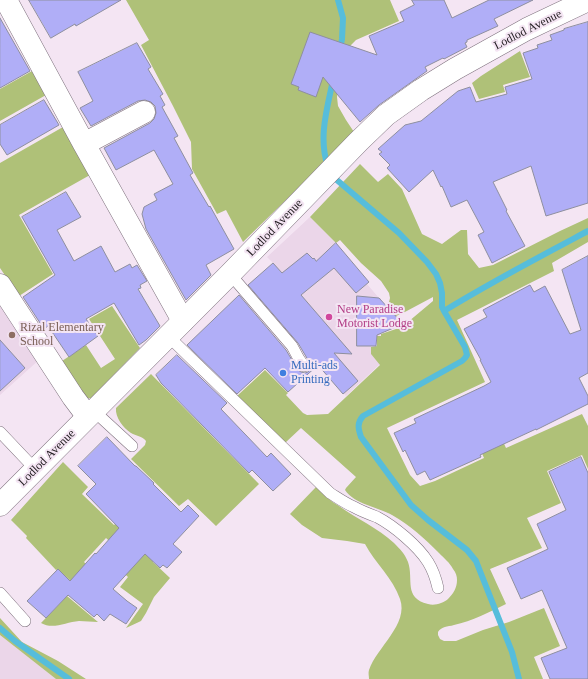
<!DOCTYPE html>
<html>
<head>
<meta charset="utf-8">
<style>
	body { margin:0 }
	canvas { display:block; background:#f4e5f3 }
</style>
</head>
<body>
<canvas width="588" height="679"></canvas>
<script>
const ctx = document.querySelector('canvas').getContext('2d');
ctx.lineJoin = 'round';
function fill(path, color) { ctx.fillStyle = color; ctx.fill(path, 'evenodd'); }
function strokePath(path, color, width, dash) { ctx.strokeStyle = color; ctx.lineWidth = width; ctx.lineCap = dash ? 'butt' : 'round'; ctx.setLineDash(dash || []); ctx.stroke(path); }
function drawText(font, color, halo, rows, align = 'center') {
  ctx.font = font + ' Georgia,serif'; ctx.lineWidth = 4; ctx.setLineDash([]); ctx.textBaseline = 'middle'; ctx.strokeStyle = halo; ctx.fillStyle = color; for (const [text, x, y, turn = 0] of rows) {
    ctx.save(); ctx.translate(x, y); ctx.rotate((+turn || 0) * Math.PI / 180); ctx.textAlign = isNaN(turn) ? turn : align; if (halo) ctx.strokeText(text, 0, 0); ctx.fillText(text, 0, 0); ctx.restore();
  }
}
const built = new Path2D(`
	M310 217 336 243 369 282 367 284 379 298H381V335L377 336 376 346H371V354L380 364 346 396 249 285 273 263 267 257Z
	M0 299 40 359 0 395Z
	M0 635 56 679H0Z`);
const green = new Path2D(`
	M126 0H390L399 21 356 40 351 45 347 51 338 88 337 97 338 106 346 120 354 132 336 149 290 196 243 242 226 210 217 214 192 169 191 142 173 106 141 45 149 40Z
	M520 51 530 77 503 85 505 92 479 99 472 83 481 76Z
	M32 71 46 95 0 121V89Z
	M63 127 90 175 19 215 53 274 19 296 0 268V163Z
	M360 164 378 182 388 174 402 189 422 234 442 244 461 230H467L468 254 479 268 493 265 560 231 588 218V242L552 263 554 271 457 320 485 382 387 428 410 475 420 486 435 481 484 458 471 428 492 418 506 448 582 414 588 426V469L582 455 547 471 561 503 527 518 542 548 490 569 506 604C490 612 472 621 454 625 447 627 442 626 438 632V635L440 639 444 641H456L483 630 509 622 544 608 560 646 534 657 543 679H369C369 676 368 673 369 670 377 647 409 624 400 599 393 578 375 563 365 544L347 541 322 538 302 525 290 514 316 487C323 494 330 501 339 506 357 519 378 528 394 543 400 549 405 554 408 562 414 579 403 598 428 604 435 606 443 603 448 599 453 594 457 588 457 580 457 576 456 573 453 569 450 563 444 558 439 553 425 539 410 525 392 515 378 507 354 504 345 490L346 488 356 477 301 428 285 443 237 396 265 370 288 393 286 395 303 413 307 415 328 414 380 365 371 354V347L377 346V336H381V334L402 327 433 301V297L403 313 389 319 387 310 390 298 389 293 381 281 361 263 340 240 336 243 310 217Z
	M112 306 140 348 91 398 83 399 59 363 86 345 101 368 115 359 89 319Z
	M151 374 259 484 216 526 188 499 179 506 131 459 145 445 146 441C142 436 136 436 131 433 123 428 115 417 116 408Z
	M63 462 88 487 82 494 114 525 129 511 161 554 153 562 170 578 154 597 146 613 141 621 126 628 143 604 120 587 128 577 122 571 131 561 106 538 84 562 90 568 74 584 58 569 56 570 26 538 27 536 11 520Z
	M67 596 98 622C92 622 85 621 79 621 66 622 53 630 41 623Z
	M0 618 22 642 58 661 86 679H56L0 635Z`);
const stream = new Path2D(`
	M338 0 343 18 342 39 340 49
	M328 167C318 138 327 109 333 80
	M331 175 399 233 427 262 436 274 440 283 442 293V307L444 311 465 347 467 355 465 358 462 361 363 416C357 423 358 428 361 437L411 505 428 520 467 550 476 561 512 652 519 679
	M444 311C491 282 539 257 588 231
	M0 628 15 641 69 679`);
const building = new Path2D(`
	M29 0H121L76 26 75 24 51 38Z
	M412 0H444L452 18 489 0H533L494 19 498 26 467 40V42L465 43 467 47 444 59 443 58 425 67 427 71 379 105 360 122 323 77 316 97 298 90 299 87 291 84 310 32 377 55 369 36 404 21 400 12 414 5Z
	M0 18 30 71 0 88Z
	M588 22V203L546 216 531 166 493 182 507 210 506 211 525 246 492 263 478 235 484 232 467 200 451 207 442 186 441 187 433 170 409 192 387 168 390 165 379 154 382 152 378 149 405 125 421 121 458 91 470 87 476 102 507 94 505 87 532 79 523 53 538 48 537 45 552 40 550 35 564 30V29Z
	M137 43 151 67 148 69 163 94 160 96 165 105 162 107 178 136 174 138 193 173 190 175 209 207 210 206 234 249 206 265 211 275 186 300 146 229 142 214 144 207 157 200 154 194 173 184 154 150 116 170 104 148 150 123 154 119 156 113 155 106 151 102 145 100 138 101 91 126 80 108 93 101 78 72Z
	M44 100 59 125 7 155 0 144V125Z
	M66 192 81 217 57 230 74 261 101 246 115 272 130 264 132 268 137 265 147 281 140 285 141 288 138 289 160 326 146 340 139 345 114 303 86 319 98 336 69 357 48 326 44 329 23 297 55 275 22 217Z
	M336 243 369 282 356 293 334 268 301 295 352 354 334 353 358 381 343 394 318 365 288 392 265 368 237 394 187 345 239 295 286 350 298 370 301 372 305 373 308 372 310 369 311 365 298 343 248 285 273 263 282 273 307 253 313 259 314 258 316 261Z
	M588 256V373L579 378 588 396V404L536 430V429L480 455 481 457 430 480 425 471 417 475 405 450 403 452 394 433 416 423 414 419 484 386 491 382 480 360H481L464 329 487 317 483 310 530 285 534 292 545 286 570 334 581 330 562 270Z
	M357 296 379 298 403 324 377 335 376 346H357Z
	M0 340 25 368 0 391Z
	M177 355 227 403 221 409 267 457 271 453 291 474 273 491 252 470 249 473 161 383 156 375Z
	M107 437 135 466H136L154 483 153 484 181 512 188 505 199 516 173 544 182 552 167 568 163 565 160 568 145 554 113 589 127 601 137 608 126 624 110 614 104 621 97 614 94 617 68 595 46 618 27 601 58 569 70 581 95 553 96 554 119 528 86 494 96 484 78 466Z
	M581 457 588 473V679H550L541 658 567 648 542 590 521 599 507 568 548 549 537 524 566 510 549 472Z`);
const service = new Path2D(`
	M230 274 292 346 299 359 304 366
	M168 336 330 493C338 498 345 503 354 507 361 511 369 514 377 517 394 526 418 546 428 562 433 570 436 579 438 588
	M94 411 132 446
	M0 432 35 469
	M0 593 25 621`);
const minor = new Path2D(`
	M6 0 84 144 183 321
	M84 144 144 112
	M0 285 73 397 82 409 89 415`);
const secondary = new Path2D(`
	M0 505 230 274 359 141 386 115 421 90 455 69 527 29 588 0`);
const markers = [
	[329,317,4,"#d1479c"],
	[12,335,4,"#8d6e63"],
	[283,373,4,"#3f7fe0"]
];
const streetNames = [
	["Lodlod Avenue",528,30,-27],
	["Lodlod Avenue",275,228,-46],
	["Lodlod Avenue",47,458,-45]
];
const hotelNames = [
	["New Paradise",337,310],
	["Motorist Lodge",337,324]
];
const educationNames = [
	["Rizal Elementary",20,328],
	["School",20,342]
];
const shopNames = [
	["Multi-ads",291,366],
	["Printing",291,380]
];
fill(built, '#ebd6e9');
fill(green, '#afc178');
strokePath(stream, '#56bddb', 6);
fill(building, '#b0aef7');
strokePath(building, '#8e8f9f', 1);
strokePath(service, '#7e717d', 12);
strokePath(minor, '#7e717d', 23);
strokePath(secondary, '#7e717d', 23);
strokePath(service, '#fff', 11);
strokePath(minor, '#fff', 22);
strokePath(secondary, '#fff', 22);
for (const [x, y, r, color] of markers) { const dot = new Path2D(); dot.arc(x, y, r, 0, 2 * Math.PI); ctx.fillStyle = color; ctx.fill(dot); strokePath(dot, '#f4e5f3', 1.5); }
drawText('12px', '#211c20', '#f4e5f3', streetNames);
drawText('12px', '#b23c85', '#f4e5f3', hotelNames, 'left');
drawText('12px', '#785e54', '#f4e5f3', educationNames, 'left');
drawText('12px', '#366cbe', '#f4e5f3', shopNames, 'left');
</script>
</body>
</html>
